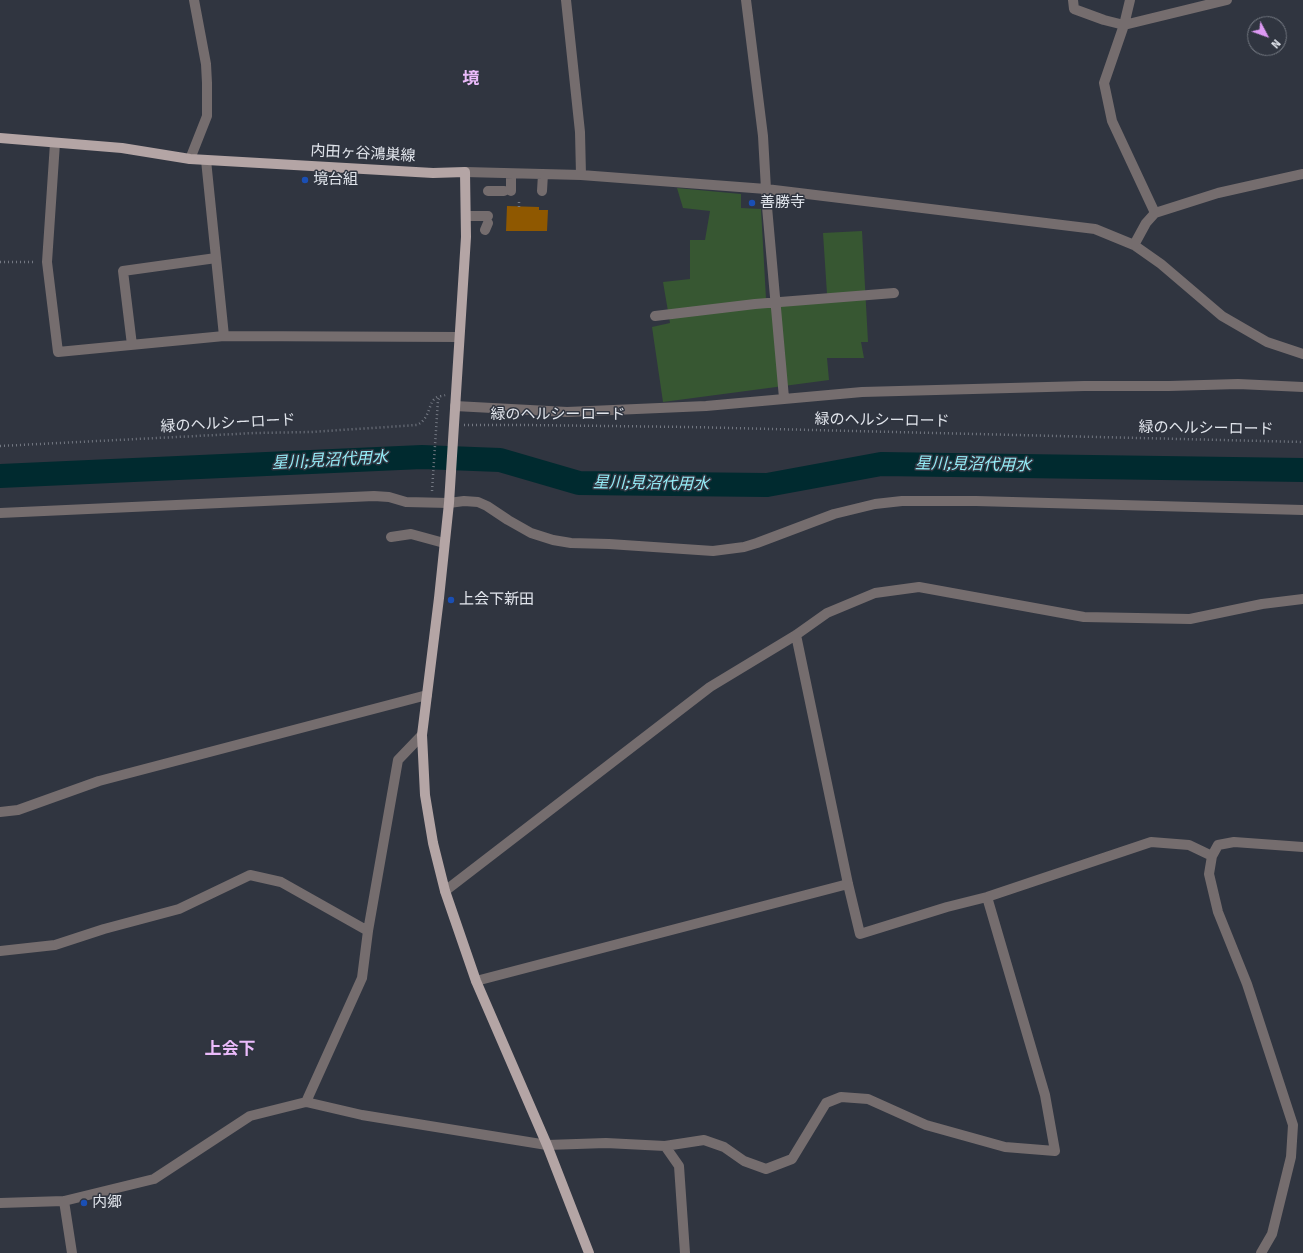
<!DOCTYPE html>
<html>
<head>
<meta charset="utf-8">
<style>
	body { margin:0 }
	#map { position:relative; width:1303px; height:1253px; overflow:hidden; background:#303540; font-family:Signika,sans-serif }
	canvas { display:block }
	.north { position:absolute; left:1247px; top:16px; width:40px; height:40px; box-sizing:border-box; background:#303540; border:1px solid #767b84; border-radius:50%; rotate:131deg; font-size:11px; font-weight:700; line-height:16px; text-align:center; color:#e0e4eb }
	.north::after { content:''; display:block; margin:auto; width:14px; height:18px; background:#dd99f3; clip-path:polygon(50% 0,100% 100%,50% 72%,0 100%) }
</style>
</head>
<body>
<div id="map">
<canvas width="1303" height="1253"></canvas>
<div class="north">N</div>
</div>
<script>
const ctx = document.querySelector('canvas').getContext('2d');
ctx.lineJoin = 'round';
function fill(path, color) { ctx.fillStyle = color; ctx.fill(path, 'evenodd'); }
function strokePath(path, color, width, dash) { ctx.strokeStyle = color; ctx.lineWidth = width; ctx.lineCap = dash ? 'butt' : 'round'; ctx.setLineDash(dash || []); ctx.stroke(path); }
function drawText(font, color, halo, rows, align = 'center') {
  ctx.font = font + ' Signika,"Noto Sans JP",sans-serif'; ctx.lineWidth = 3; ctx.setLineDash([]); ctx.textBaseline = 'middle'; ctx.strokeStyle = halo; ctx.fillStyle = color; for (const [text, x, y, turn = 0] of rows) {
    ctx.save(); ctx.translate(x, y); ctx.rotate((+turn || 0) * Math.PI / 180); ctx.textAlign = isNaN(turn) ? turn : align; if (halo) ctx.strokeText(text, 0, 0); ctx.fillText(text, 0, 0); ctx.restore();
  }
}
const green = new Path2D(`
	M677 188 741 194V208L761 209 766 299 827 294 823 233 862 231 868 342H861L864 358H827L829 380 663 402 652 327 670 323 663 282 690 279V240H705L710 211 683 208Z`);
const river = new Path2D(`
	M0 476 422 457 500 460 579 483 767 485 881 464 1303 470`);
const building = new Path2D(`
	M507 206 539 207V210H548L547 231H506Z`);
const path = new Path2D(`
	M519 207V199
	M0 262H35
	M464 425H525L690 427 1303 442
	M0 446 255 433 311 432 417 425C431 418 428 402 436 398 438 396 443 396 445 395
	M432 491 438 400 440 397`);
const minor = new Path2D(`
	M566 0 580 132 581 175
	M746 0 763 136 767 207 784 398
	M1073 0 1074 9 1104 20 1124 25 1227 0
	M1130 0 1124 25 1104 83 1112 121 1155 213
	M55 143 47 262 58 352 224 336 459 337
	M190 159 207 116V83L206 64 194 0
	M206 160 224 336
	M465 172 581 175 766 189 1095 229 1134 245 1161 264 1222 316 1267 342 1303 354
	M488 191H504
	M511 191V174
	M542 191 543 174
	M466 216H488
	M485 230 488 223
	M1134 245 1146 223 1155 213 1218 193 1303 174
	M655 316 755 304 894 293
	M132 345 123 271 216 258
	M455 406 567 412 706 406 862 392 1084 386H1169L1238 384 1303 387
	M0 513 374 496 389 497 406 502 449 503 464 501 478 502 487 506 508 520 531 533 553 540 571 543 609 544 713 551 744 547 757 543 834 514 875 504 902 501H976L1303 510
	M391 537 411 534 444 543
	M796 635 848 884 860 934 947 907 987 897 1151 842 1189 845 1212 856
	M0 812 18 810 99 781 427 695
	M445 891 710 687 796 635 827 613 875 593 919 587 1084 617 1190 619 1262 604 1303 599
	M0 951 55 945 104 929 179 909 250 875 281 882 368 931
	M476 981 848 884
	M306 1102 362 978 368 931 398 760 422 735
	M665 1146 679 1166 685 1253
	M64 1201 72 1253
	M0 1203 64 1201 154 1179 250 1116 306 1102 362 1115 547 1145 606 1143 665 1146 704 1140 724 1147 744 1161 766 1169 792 1159 826 1103 841 1097 868 1099 926 1125 1005 1147 1055 1151 1045 1095 987 897
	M1261 1253 1272 1234 1291 1157 1293 1125 1247 984 1218 912 1209 874 1212 856 1218 845 1234 842 1303 847`);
const major = new Path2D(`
	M0 138 122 148 190 159 433 173 465 172 466 237 449 503 439 598 422 735 425 795 433 843 445 891 476 981 547 1145 589 1253`);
const markers = [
	[305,180,4,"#1a4fb4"],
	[752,203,4,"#1a4fb4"],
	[451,600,4,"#1a4fb4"],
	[84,1203,4,"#1a4fb4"]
];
const streetNames = [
	["内田ヶ谷鴻巣線",363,154,3],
	["緑のヘルシーロード",558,415],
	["緑のヘルシーロード",882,421,1],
	["緑のヘルシーロード",228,424,-3],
	["緑のヘルシーロード",1206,429,1]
];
const poiNames = [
	["境台組",313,180],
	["善勝寺",760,203],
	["上会下新田",459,600],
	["内郷",92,1203]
];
const waterNames = [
	["星川;見沼代用水",330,461,-3],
	["星川;見沼代用水",973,465,1],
	["星川;見沼代用水",651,484,1]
];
const quarterNames = [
	["境",471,80],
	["上会下",230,1050]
];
fill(green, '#375732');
strokePath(river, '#002a2f', 24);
fill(building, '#8f5800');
strokePath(path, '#737882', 2.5, [1, 3]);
strokePath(minor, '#756d6e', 10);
strokePath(major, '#b4a5a5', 10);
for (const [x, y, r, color] of markers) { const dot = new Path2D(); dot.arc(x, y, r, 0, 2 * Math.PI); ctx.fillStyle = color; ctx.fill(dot); strokePath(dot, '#303540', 1.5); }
drawText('15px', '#e0e4eb', '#303540', streetNames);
drawText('15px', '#e0e4eb', '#303540', poiNames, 'left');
drawText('italic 16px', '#94ecf7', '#303540', waterNames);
drawText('bold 17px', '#ebbbfb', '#303540', quarterNames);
</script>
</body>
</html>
